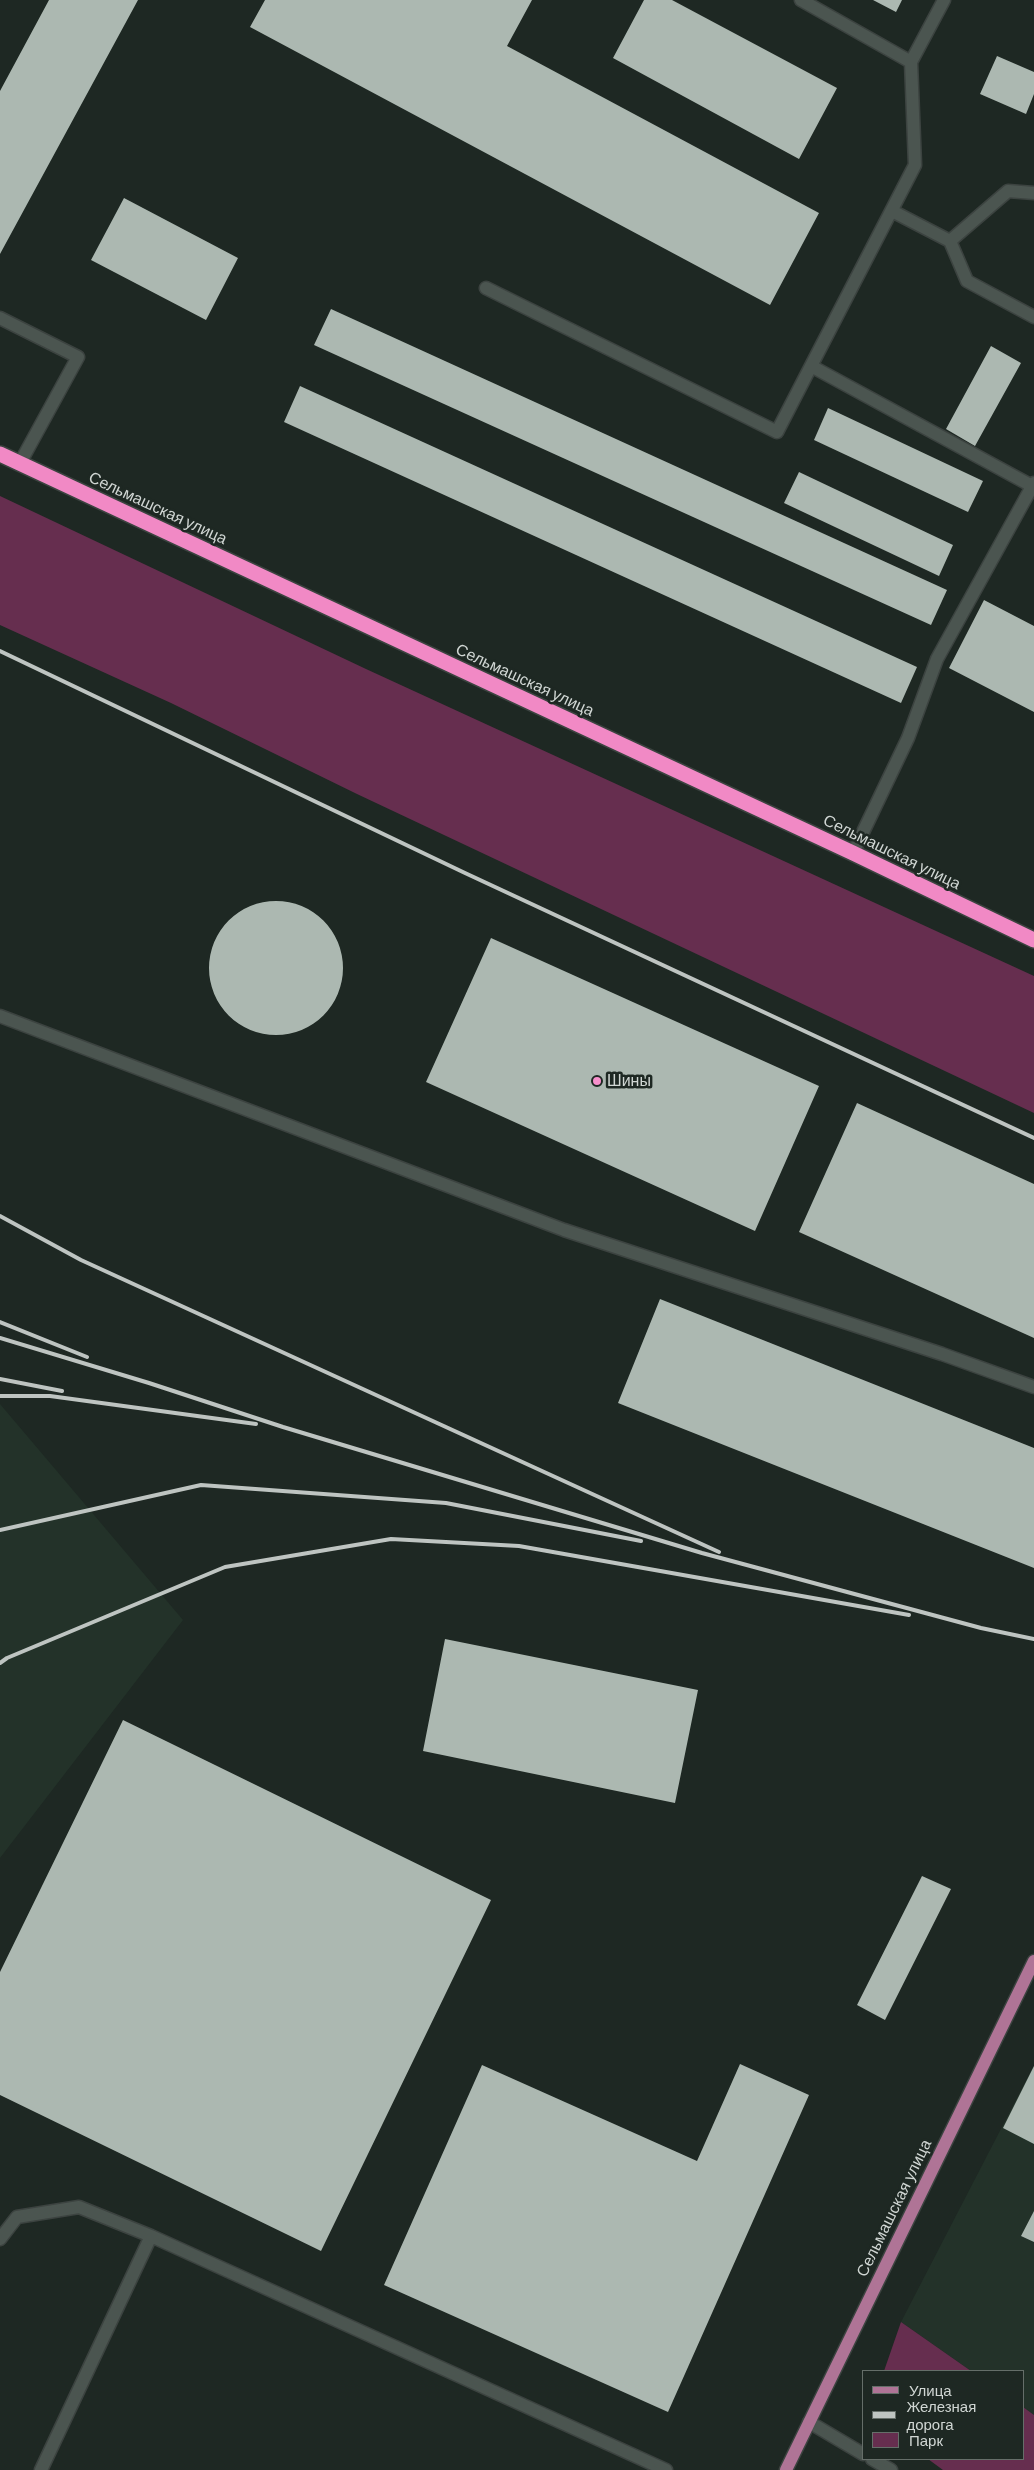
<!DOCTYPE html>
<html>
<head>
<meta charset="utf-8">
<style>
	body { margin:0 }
	#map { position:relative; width:1034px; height:2470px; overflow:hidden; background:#1e2823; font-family:Barlow,sans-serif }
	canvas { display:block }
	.legend { position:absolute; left:862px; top:2370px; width:162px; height:90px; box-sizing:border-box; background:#1e2823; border:1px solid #656e69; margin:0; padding:6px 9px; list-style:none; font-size:15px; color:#d0d6d3 }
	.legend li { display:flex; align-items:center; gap:10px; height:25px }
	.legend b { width:25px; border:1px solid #656e69 }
</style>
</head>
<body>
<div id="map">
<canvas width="1034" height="2470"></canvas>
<ul class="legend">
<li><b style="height:6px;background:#af7496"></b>Улица</li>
<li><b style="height:6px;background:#bec4c1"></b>Железная дорога</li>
<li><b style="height:14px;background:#662e4f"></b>Парк</li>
</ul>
</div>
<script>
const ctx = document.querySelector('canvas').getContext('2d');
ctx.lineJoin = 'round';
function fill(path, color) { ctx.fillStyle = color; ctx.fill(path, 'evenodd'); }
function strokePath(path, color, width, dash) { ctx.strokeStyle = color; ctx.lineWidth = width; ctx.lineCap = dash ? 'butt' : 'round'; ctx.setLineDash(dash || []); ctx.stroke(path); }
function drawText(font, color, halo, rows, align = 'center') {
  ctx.font = font + ' Barlow,sans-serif'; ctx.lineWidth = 5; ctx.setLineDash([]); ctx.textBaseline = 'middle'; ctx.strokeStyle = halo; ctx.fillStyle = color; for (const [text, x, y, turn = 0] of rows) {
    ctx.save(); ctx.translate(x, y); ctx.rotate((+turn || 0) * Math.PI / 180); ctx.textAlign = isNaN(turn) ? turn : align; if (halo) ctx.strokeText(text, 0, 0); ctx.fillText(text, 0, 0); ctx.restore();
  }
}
const built = new Path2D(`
	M0 1404 183 1620 0 1858Z
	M1034 2065V2415L1023 2407V2371H971L901 2322Z`);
const green = new Path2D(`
	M0 496 366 669 1034 976V1113L357 794 171 703 0 625Z
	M901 2322 971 2371H884Z
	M1023 2407 1034 2415V2470H943L928 2459H1023Z`);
const building = new Path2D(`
	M49 0H138L0 254V91Z
	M265 0H532L507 46 819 213 770 305 250 27Z
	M644 0H672L837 88 799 159 613 58Z
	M873 0H902L896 12Z
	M997 56 1034 72V94L1026 114 980 94Z
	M124 198 238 258 206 320 91 260Z
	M331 309 947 590 931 625 314 345Z
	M991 346 1021 363 975 446 946 429Z
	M300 386 917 667 901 703 284 422Z
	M828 408 983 481 968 512 814 440Z
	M799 472 953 545 939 576 784 503Z
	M984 600 1034 626V712L949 668Z
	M209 968a67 67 0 1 1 134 0a67 67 0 1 1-134 0Z
	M491 938 819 1086 755 1231 426 1082Z
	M857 1103 1034 1184V1338L799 1232Z
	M660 1299 1034 1448V1568L618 1403Z
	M445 1639 698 1690 675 1803 423 1751Z
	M123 1720 491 1900 321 2251 0 2095V1972Z
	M922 1876 951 1889 885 2020 857 2005Z
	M740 2064 809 2095 668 2412 384 2285 482 2065 697 2161Z
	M1034 2066V2144L1003 2128Z
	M1034 2211V2242L1021 2236Z`);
const minor = new Path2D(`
	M801 0 911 62 944 0
	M911 62 915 165 811 366 1032 486
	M892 211 950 241 967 281 1034 317
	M950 241 1008 191 1034 193
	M486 288 777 432 811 366
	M0 318 78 357 20 463
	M853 853 908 738 937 659 1034 483
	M0 1016 564 1230 942 1354 1034 1387
	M0 2239 17 2217 79 2207 151 2236 666 2470
	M809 2422 863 2454
	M872 2459 891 2470
	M41 2470 151 2236`);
const major = new Path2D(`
	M786 2470 1034 1961`);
const highway = new Path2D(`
	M0 454 853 853 1034 940`);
const rail = new Path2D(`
	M0 651 465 873 1034 1138
	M0 1216 81 1260 719 1552
	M0 1322 87 1357
	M0 1338 149 1383 283 1427 702 1553 981 1628 1034 1639
	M0 1379 62 1391
	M0 1396H50L256 1424
	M0 1530 201 1485 446 1503 641 1541
	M0 1663 7 1658 225 1567 391 1539 519 1546 909 1615`);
const markers = [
	[597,1081,5,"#f890cc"]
];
const streetNames = [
	["Сельмашская улица",158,508,25],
	["Сельмашская улица",525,680,25],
	["Сельмашская улица",892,852,26],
	["Сельмашская улица",894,2208,-64]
];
const poiNames = [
	["Шины",607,1081]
];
fill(built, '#233229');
fill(green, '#662e4f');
fill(building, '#acb8b1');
strokePath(minor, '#3c4340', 15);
strokePath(major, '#3c4340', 15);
strokePath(highway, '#3c4340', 18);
strokePath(minor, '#4b5550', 12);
strokePath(major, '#af7496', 12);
strokePath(highway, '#f189c5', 15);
strokePath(rail, '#bec4c1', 4);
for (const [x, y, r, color] of markers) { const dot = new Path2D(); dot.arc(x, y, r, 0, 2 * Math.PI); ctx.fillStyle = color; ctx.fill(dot); strokePath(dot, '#1e2823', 2); }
drawText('16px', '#d0d6d3', '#1e2823', streetNames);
drawText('16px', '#d0d6d3', '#1e2823', poiNames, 'left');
</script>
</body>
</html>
